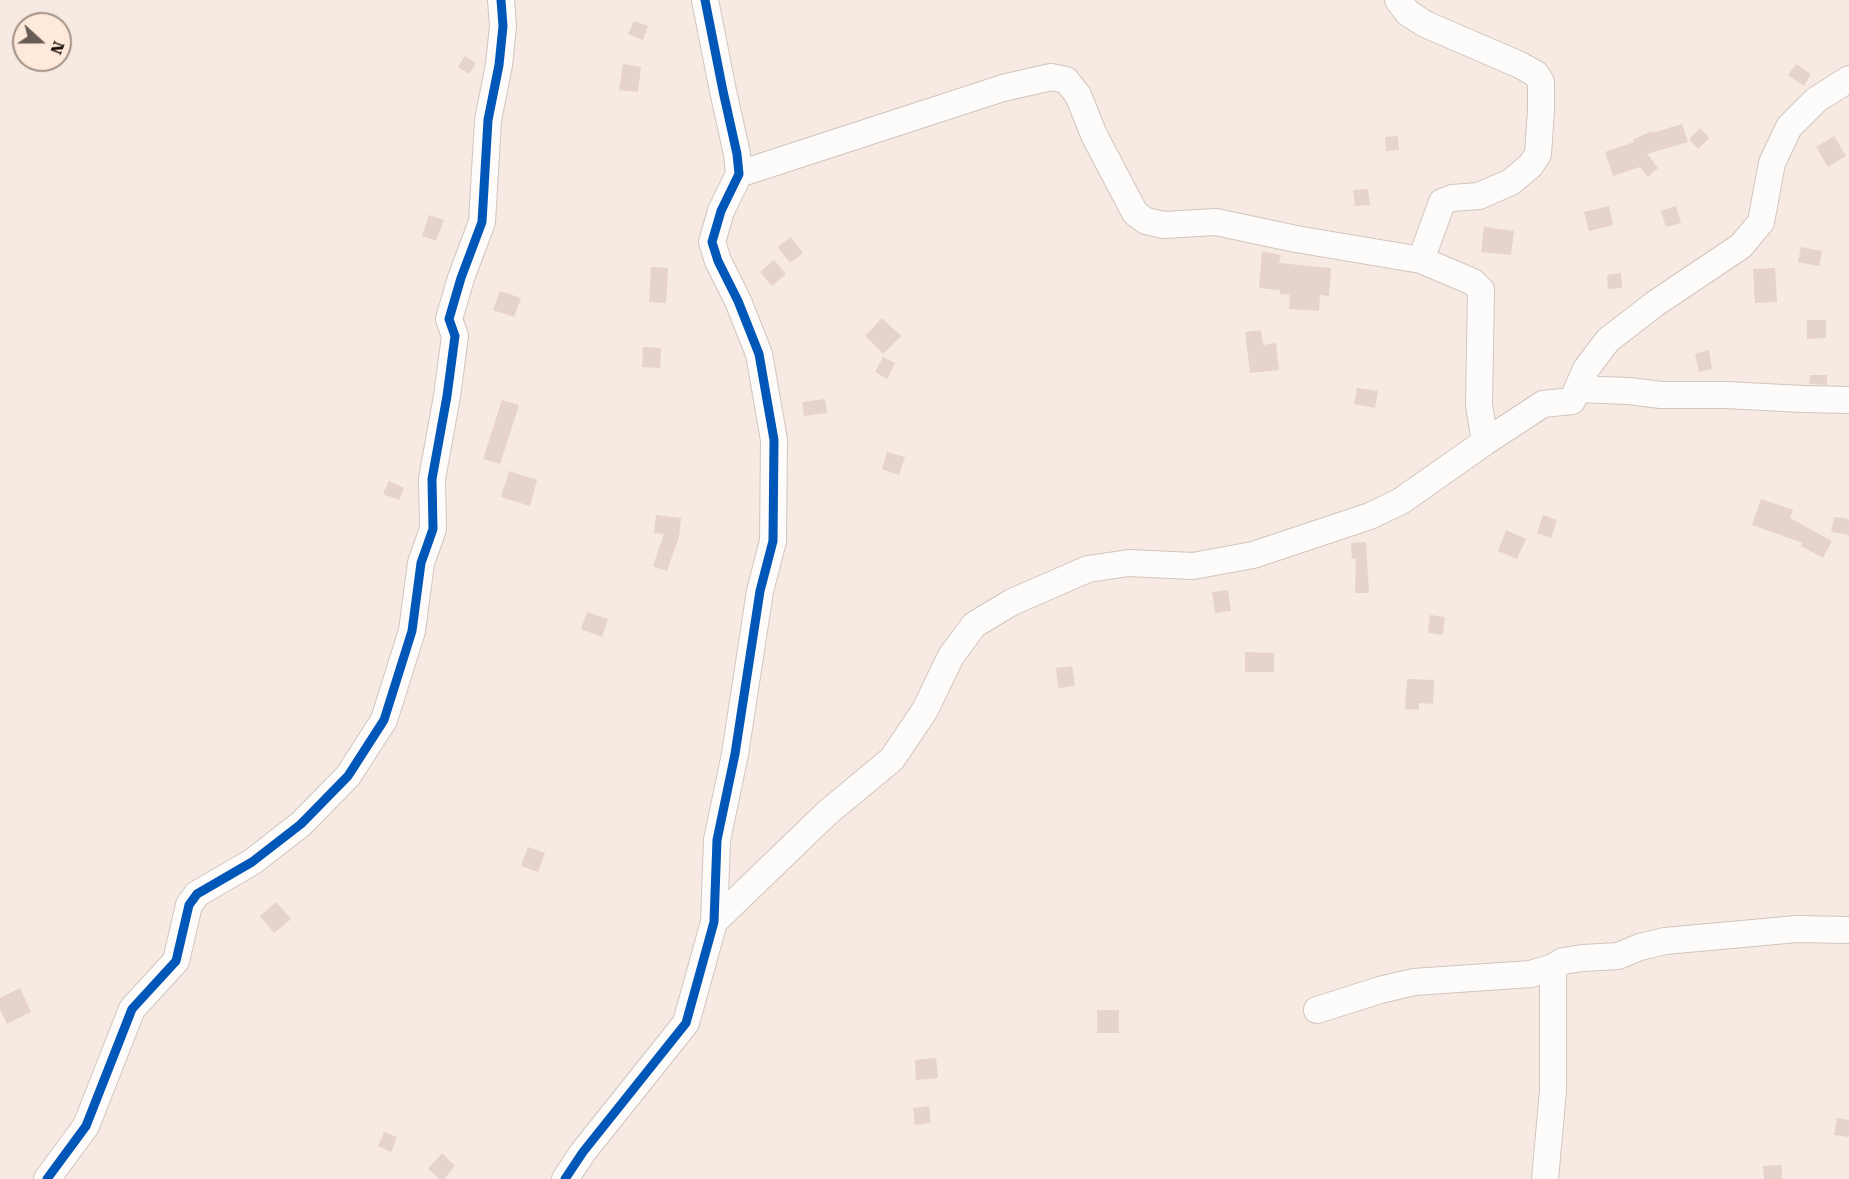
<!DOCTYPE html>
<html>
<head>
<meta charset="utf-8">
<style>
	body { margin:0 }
	#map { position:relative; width:1849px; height:1179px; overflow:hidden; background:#f6eae3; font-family:"Roboto Serif",serif }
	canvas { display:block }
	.north { position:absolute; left:12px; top:12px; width:60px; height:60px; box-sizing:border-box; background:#fee9db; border:2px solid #a39186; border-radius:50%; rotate:111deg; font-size:16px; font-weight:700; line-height:24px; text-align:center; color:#1a0e07 }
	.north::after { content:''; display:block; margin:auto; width:21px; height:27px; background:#675b54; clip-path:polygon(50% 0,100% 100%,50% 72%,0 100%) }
</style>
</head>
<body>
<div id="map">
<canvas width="1849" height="1179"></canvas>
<div class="north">N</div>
</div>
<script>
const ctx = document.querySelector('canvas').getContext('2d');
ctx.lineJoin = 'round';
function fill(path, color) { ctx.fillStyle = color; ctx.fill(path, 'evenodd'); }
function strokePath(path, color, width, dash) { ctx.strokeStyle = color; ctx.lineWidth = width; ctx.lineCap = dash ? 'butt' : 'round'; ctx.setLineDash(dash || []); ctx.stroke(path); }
const building = new Path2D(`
	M634 21 648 26 643 40 628 34Z
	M465 56 476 63 469 74 458 67Z
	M623 64 641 67 638 92 619 90Z
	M1796 64 1811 74 1804 86 1788 75Z
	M1682 124 1688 142 1647 154 1658 168 1648 177 1640 167 1613 176 1605 152 1634 142 1633 140 1651 131 1652 133Z
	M1700 128 1709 138 1698 149 1689 139Z
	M1398 136 1399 150 1386 151 1385 137Z
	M1834 136 1846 156 1828 167 1816 147Z
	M1368 189 1370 205 1355 206 1353 190Z
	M1609 206 1613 225 1589 231 1584 212Z
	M1676 206 1681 223 1666 227 1661 211Z
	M429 215 444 220 436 241 422 236Z
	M1484 227 1514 231 1511 255 1481 252Z
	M791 237 803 253 790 263 778 247Z
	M1801 247 1822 251 1819 266 1798 262Z
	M1262 251 1281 255 1279 263 1331 268 1329 296 1320 295 1319 311 1289 309 1290 295 1280 294V290L1259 288Z
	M774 260 786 274 772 286 760 272Z
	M651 267 668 268 666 303 649 302Z
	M1775 268 1777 302 1755 303 1753 269Z
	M1621 273 1622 288 1608 289 1607 275Z
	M500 291 521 298 514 317 493 310Z
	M882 318 901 336 883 354 865 336Z
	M1807 320H1826V338L1807 339Z
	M1261 330 1263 345 1276 343 1279 370 1250 373 1245 332Z
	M643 347 661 348 660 368 642 367Z
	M1709 350 1712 369 1699 372 1695 354Z
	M883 357 895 363 887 379 875 372Z
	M1810 375H1827V385L1809 384Z
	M1357 388 1378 391 1375 408 1354 404Z
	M825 399 827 413 804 416 802 402Z
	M502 400 519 405 500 464 483 459Z
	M887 452 905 457 899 475 882 469Z
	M509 471 537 480 530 506 501 497Z
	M389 481 404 488 399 500 383 494Z
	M1761 499 1793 510 1790 518 1832 541 1823 558 1801 546 1803 543 1752 525Z
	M656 515 681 518 679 537 667 571 653 566 664 534 654 533Z
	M1543 515 1557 520 1551 538 1537 533Z
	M1834 517 1849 519V535L1831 532Z
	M1506 530 1526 539 1517 559 1498 551Z
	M1366 542 1369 593H1355L1356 558 1352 559 1351 543Z
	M1228 590 1231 611 1215 613 1212 592Z
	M587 612 608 619 602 637 581 629Z
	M1430 615 1445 617 1443 635 1428 633Z
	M1245 652 1274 653V672H1245Z
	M1072 666 1075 686 1058 688 1056 668Z
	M1407 679 1434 680 1433 704 1419 703V710L1405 709Z
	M528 847 545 853 538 872 521 866Z
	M276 902 291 919 274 933 260 916Z
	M20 988 31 1012 7 1024 0 1010V998Z
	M1097 1010H1119V1033H1097Z
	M936 1058 938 1078 916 1080 915 1060Z
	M929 1106 931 1123 915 1125 913 1108Z
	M1837 1118 1849 1120V1137L1834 1135Z
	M384 1132 397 1137 391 1152 378 1146Z
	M442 1153 455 1166 444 1179H440L428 1169Z
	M1782 1165V1179H1764L1763 1166Z`);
const minor = new Path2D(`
	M1398 0 1408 13 1425 24 1520 65 1536 74 1541 82V110L1538 154 1531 165 1511 182 1479 196 1452 198 1442 202 1421 260
	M739 174 1003 88 1051 77 1066 80 1078 95 1094 135 1135 213 1146 221 1164 225 1216 222 1296 239 1421 260 1473 282 1481 290 1479 405 1485 442
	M1572 401 1586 369 1608 340 1656 303 1741 246 1761 222 1772 163 1789 127 1816 100 1849 79
	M1572 401 1578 389 1629 391 1661 395H1726L1803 399 1849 400
	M714 922 827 813 892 759 925 710 951 656 974 625 1012 602 1088 569 1129 563 1193 566 1253 555 1370 516 1401 501 1485 442 1543 404 1572 401
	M1317 1010 1380 990 1414 982 1531 974 1553 967 1563 961 1583 958 1618 956 1640 947 1665 941 1797 929 1849 930
	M47 1179 86 1126 132 1009 176 961 189 905 197 894 252 862 301 824 348 776 384 720 412 631 421 563 433 529 432 479 447 396 455 336 449 319 461 278 482 222 488 120 499 65 503 26 501 0
	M565 1179 583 1152 686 1023 714 922 717 840 735 754 760 591 773 541 774 440 759 354 738 301 718 261 712 242 721 211 739 174 737 154 723 91 705 0
	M1545 1179 1553 1091V967`);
const cycleway = new Path2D(`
	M47 1179 86 1126 132 1009 176 961 189 905 197 894 252 862 301 824 348 776 384 720 412 631 421 563 433 529 432 479 447 396 455 336 449 319 461 278 482 222 488 120 499 65 503 26 501 0
	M565 1179 583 1152 686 1023 714 922 717 840 735 754 760 591 773 541 774 440 759 354 738 301 718 261 712 242 721 211 739 174 737 154 723 91 705 0`);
fill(building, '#e6d3cb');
strokePath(minor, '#d1c5be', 28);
strokePath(minor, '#fefcfb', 26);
strokePath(cycleway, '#0057b8', 9);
</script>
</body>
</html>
